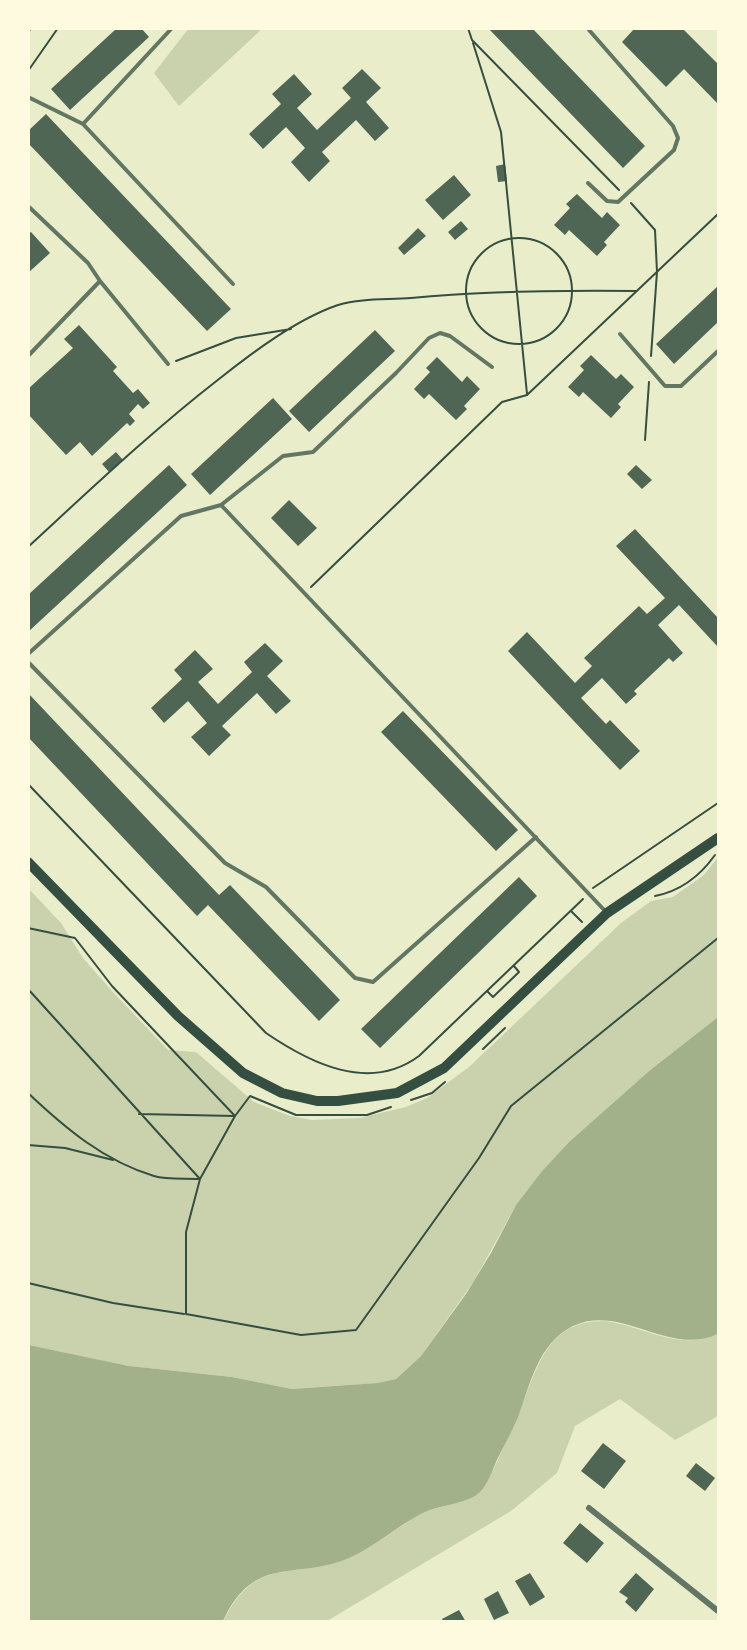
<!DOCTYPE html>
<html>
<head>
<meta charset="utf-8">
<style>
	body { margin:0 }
	#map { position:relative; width:747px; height:1650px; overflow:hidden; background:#e9edc9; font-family:Barlow,sans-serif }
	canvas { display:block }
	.frame { position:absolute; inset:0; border:30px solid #fefae0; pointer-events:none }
</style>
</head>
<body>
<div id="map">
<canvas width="747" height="1650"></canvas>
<div class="frame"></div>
</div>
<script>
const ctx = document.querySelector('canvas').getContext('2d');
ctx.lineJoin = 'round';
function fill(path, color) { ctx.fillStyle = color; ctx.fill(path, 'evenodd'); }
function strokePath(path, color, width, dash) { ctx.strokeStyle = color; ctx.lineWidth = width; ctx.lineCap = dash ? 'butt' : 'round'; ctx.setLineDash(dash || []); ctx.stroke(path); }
const green = new Path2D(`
	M189 28 262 29 179 106 154 73Z
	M718 857V1017L649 1071 569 1142 542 1171 516 1205 474 1281 421 1356 396 1379 377 1383 292 1389 232 1377 129 1366 29 1345V889L61 923 83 958 111 990 168 1050 196 1052 254 1102 290 1116 312 1120 359 1118 406 1107 427 1098 469 1067 621 923 651 901 673 897 704 875Z
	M605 1321C644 1326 679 1352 718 1334V1416L675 1440 620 1399 575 1426 557 1473 511 1511 327 1621 223 1622C255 1556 290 1579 345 1559 373 1549 396 1527 423 1513 439 1505 460 1505 475 1495 486 1488 491 1473 497 1462 504 1445 512 1429 519 1412 538 1368 546 1320 605 1321Z`);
const water = new Path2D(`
	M718 1017V1334C669 1357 621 1303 573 1326 538 1343 530 1385 518 1417 512 1432 503 1447 496 1462 491 1474 486 1489 475 1496 459 1505 439 1505 423 1513 397 1526 376 1546 349 1558 295 1581 255 1553 223 1621H29V1345L129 1366 232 1377 292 1389 377 1383 396 1379 421 1356 466 1294 491 1253 516 1205 542 1171 569 1142 649 1071Z`);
const building = new Path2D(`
	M117 28H141L149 37 70 110 51 89Z
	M488 28H532L645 146 623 168Z
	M635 28H682L717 63 718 62V104L684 69 666 87 622 42Z
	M362 69 381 88 366 102 389 128 375 141 356 120 322 152 330 161 309 182 291 162 305 148 286 127 263 149 249 134 281 104 272 94 294 74 312 94 297 108 317 130 351 98 342 88Z
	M46 114 231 309 207 331 28 143V131Z
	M505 164 507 181 498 182 496 166Z
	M454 175 471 195 443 220 425 200Z
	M577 194 602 218 607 212 620 225 604 242 607 245 597 256 569 230 565 235 554 225 570 208 566 204Z
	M461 221 468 229 455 240 448 232Z
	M418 228 426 236 404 255 398 248Z
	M31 232 50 253 28 273V234Z
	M718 286V322L674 364 656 344Z
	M79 325 117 367 113 371 133 393 138 389 150 403 143 409 138 404 129 414 135 421 130 426 127 423 92 456 80 442 66 455 28 414V389L73 348 64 339Z
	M375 330 395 351 309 432 289 411Z
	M591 355 616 379 621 374 634 387 618 404 621 407 611 418 583 392 579 397 568 387 584 370 580 366Z
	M437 357 462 382 467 376 480 389 464 406 467 409 456 420 429 394 424 399 414 389 430 372 426 368Z
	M273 398 292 419 210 495 191 474Z
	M116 452 123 460 109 472 102 464Z
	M169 465 187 485 28 632V595Z
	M636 465 652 480 642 489 627 474Z
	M289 500 317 528 298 546 271 518Z
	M635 529 718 618V647L679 605 658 625 683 653 673 662 669 658 634 691 637 694 626 704 602 678 581 698 606 724 610 720 640 751 620 770 508 651 527 632 575 683 592 666 584 658 639 606 647 614 665 598 616 546Z
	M265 643 283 661 267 676 291 701 276 714 257 693 222 726 231 735 209 756 191 737 207 723 188 701 164 723 151 708 182 679 174 670 195 650 213 669 198 682 218 704 252 672 244 662Z
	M28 693 219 895 230 885 340 1000 319 1021 208 905 197 916 28 737Z
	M403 711 518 830 496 851 381 732Z
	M519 877 537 896 380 1048 361 1029Z
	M603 1443 626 1461 604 1489 581 1471Z
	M696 1463 715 1478 705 1491 686 1476Z
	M580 1523 604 1543 587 1563 563 1543Z
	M530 1573 545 1597 530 1606 515 1581Z
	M636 1573 654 1589 636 1612 625 1602 628 1598 619 1592Z
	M498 1591 509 1613 494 1620 484 1599Z
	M459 1610 466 1622H443L442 1619Z`);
const path = new Path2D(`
	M468 28 472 40 619 190
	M473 43 501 132 527 394
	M28 71 58 28
	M631 203 655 230 657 272 651 356
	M466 291a53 53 0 1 1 106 0a53 53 0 1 1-106 0Z
	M176 361 236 338 291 329
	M645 440 649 382
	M28 547C91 489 152 431 219 379 253 352 297 319 338 305 361 298 388 300 411 298 486 291 561 290 637 291
	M311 587 502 402 527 395 718 214
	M28 784 266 1033C310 1063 369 1093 419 1056L583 899
	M593 888 718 803
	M655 896C681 891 700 876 715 855
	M571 911 582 922
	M28 928 75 938 112 986 235 1116
	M28 989 200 1179 186 1232V1314L301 1335 356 1330 479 1158 511 1106 718 938
	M487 991 493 997 519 972 514 966
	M483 1049 505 1028
	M28 1093C65 1128 104 1161 154 1176 167 1180 185 1178 200 1179L235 1116 250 1096 296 1115H367L391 1107
	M411 1100 432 1093 445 1082
	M139 1114 235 1116
	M28 1145 65 1148 113 1160
	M28 1283 113 1303 184 1314`);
const service = new Path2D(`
	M28 31 30 28
	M28 97 83 124 233 284
	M83 124 172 28
	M588 183 607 201 618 202 674 150 678 138 673 126 589 30
	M28 206 88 263 100 281 28 356
	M100 281 168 364
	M620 334 665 386H681L718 351
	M221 505 607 913
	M28 654 181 516 221 505 283 456 313 452 396 373 429 338 440 333 450 336 492 367
	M28 662 225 863 266 887 355 978 373 982 536 837`);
const minor = new Path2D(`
	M589 1508 718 1611`);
const secondary = new Path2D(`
	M28 862 178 1016 243 1073 282 1093 317 1101H338L397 1093 444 1068 607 913 718 838`);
fill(green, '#cad2ad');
fill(water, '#a3b18a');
fill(building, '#4f6655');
strokePath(path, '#344e41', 2);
strokePath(service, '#617663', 4);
strokePath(minor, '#617663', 6);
strokePath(secondary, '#344e41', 10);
</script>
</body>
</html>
